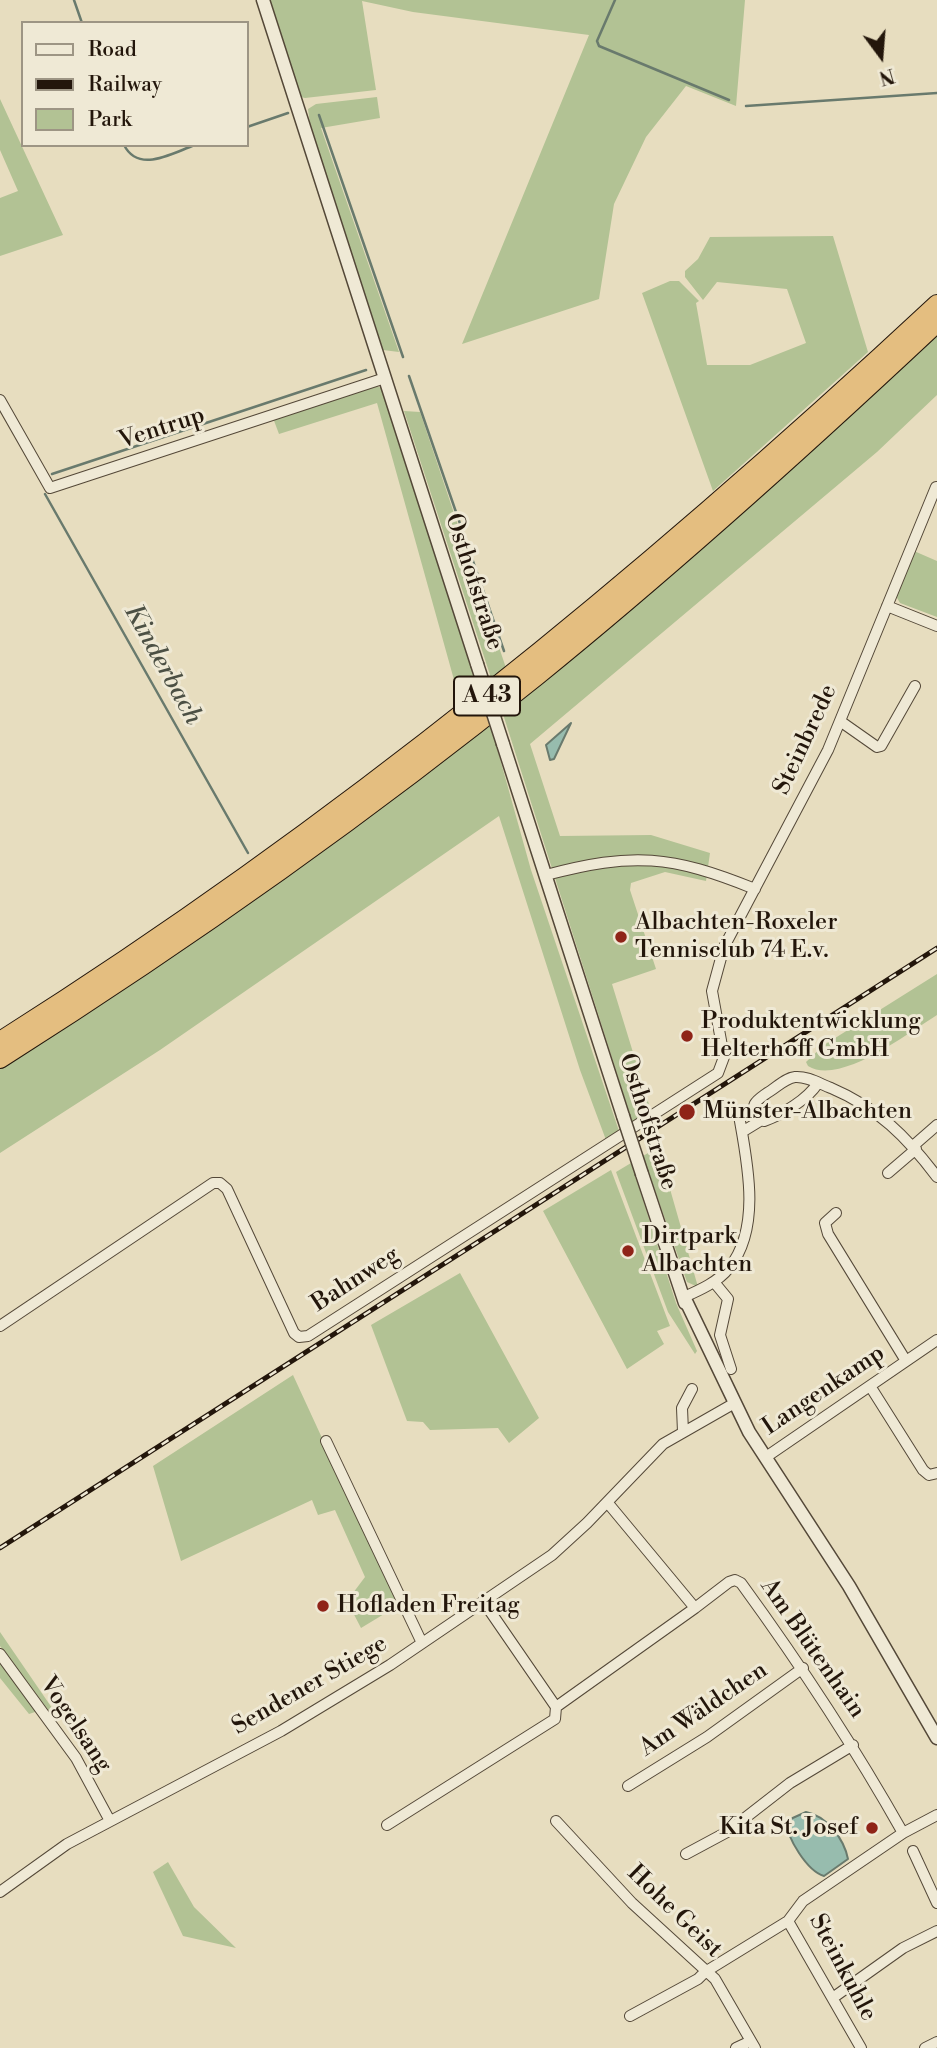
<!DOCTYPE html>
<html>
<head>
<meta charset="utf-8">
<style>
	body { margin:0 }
	#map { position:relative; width:937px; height:2048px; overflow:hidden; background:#e7ddbf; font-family:"Libre Bodoni",serif }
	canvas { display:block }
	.legend { position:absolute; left:21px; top:21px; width:228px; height:126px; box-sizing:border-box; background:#efe9d5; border:2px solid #9d9584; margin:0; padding:9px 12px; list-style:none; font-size:21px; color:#23160b }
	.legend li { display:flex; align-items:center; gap:14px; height:35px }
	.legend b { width:35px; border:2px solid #9d9584 }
	.north { position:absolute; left:846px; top:21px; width:70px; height:70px; -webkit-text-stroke:5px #efe9d5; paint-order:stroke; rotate:164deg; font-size:19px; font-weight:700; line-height:28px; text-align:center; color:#23160b }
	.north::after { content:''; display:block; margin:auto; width:24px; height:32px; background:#23160b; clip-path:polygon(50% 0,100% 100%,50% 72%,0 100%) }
</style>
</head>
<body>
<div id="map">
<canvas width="937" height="2048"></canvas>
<ul class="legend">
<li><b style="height:9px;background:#efe9d5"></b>Road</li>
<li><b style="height:9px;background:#23160b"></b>Railway</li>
<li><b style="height:19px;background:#b2c294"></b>Park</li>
</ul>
<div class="north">N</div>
</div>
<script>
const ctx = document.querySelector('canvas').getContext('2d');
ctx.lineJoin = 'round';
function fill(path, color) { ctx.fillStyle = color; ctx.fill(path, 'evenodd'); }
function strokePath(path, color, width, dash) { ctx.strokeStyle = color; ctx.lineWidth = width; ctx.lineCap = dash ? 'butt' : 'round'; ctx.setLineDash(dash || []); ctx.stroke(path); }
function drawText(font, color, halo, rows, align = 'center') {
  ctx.font = font + ' "Libre Bodoni",serif'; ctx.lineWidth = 6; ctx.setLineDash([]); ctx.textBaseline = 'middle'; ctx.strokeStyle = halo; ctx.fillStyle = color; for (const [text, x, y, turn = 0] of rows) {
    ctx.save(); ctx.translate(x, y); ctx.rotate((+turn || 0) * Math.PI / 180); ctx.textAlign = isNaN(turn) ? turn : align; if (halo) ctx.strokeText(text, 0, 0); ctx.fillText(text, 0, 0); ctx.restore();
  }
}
const green = new Path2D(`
	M270 0H745L736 106 686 86 646 137 614 204 599 299 462 344 589 35 413 12 362 1 376 90 305 98 301 97Z
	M377 97 380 118 321 128 399 352 383 350 310 125 308 109 316 104Z
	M0 99 63 235 0 256V198L18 191 0 150Z
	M833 236 868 352 713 491 642 293 670 281H679L699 301 696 303 707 365H750L806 343 787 289 717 282 703 300 685 277V271L698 259 710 237Z
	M937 333V395L877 452 530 744 560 836 651 835 710 853 706 881 665 872 631 883 630 890 656 969 612 984 651 1111 633 1124 503 714Z
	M373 384 383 389 479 690 461 705 377 403 279 434 273 418Z
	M404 411 420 412 506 668 492 681Z
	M914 551 937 561V617L900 603 896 596Z
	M490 723 531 870 619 1131 606 1140 580 1070 499 816 160 1050 0 1153V1065Z
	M937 974V1015C908 1033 840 1086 808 1066L806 1062 824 1045Z
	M658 1147 698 1287 687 1282 643 1156Z
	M631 1163 676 1303 697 1351 695 1354 668 1312 616 1172Z
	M611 1170 670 1326 657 1331 664 1344 627 1369 543 1211Z
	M460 1273 539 1418 509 1443 498 1428 430 1430 423 1422 407 1421 371 1325Z
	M293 1375 399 1605 361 1628 347 1601 365 1577 335 1510 318 1515 312 1500 181 1561 153 1466Z
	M0 1632 52 1708 49 1711 0 1646Z
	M0 1661 38 1711 29 1714 0 1678Z
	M168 1862 194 1907 236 1948 183 1936 153 1872Z`);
const water = new Path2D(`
	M571 723 554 759 550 760 546 745Z
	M806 1812C827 1816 844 1839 848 1859L824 1876C807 1871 787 1838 786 1821Z`);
const stream = new Path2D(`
	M74 0 82 23
	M615 0 597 41 599 46 729 100
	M746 106 937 93
	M319 115 403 357
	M247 127 288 113
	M124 145C139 174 172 153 195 145
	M409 376 504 651
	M52 474 366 370
	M45 494 248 853`);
const minor = new Path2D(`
	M0 400 50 488 385 378
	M887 606 937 626
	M840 721 877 747 881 746 915 686
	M546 875C633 852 671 855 755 889
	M818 1083C807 1100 783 1114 764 1121L756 1118C750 1104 756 1101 767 1093 776 1088 785 1078 795 1077 808 1076 820 1084 831 1088 878 1108 907 1137 937 1177
	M742 1132 760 1121
	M913 1146 937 1125
	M888 1173 916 1149
	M836 1213 825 1223 828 1234 906 1361
	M714 1282 728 1299 720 1335 731 1369
	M684 1297C700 1290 718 1282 729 1268 763 1226 746 1157 738 1110
	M0 1326 213 1183H220L227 1189 294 1333 299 1337 308 1336 718 1073 724 1057 712 991 724 947 828 750 936 487
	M870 1386 923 1470 929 1475 937 1473
	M683 1432 682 1408 692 1389
	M326 1441 422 1643
	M766 1457 937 1340
	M607 1502 695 1608 729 1582 735 1580 741 1583C800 1664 854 1746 903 1833
	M0 1654 76 1758 110 1821
	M556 1707 695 1608
	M628 1786 707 1737 803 1668
	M556 1821 632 1903 715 1979 755 2048
	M387 1825 555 1719 556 1707 483 1601
	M913 1851 937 1903
	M686 1854 727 1832 790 1783 853 1745
	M0 1892 67 1844 281 1731 390 1665 552 1555 587 1523 663 1444 733 1404
	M788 1921 861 2048
	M834 1997 903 1948 937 1931
	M630 2016 698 1979 705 1972 788 1921 803 1901 903 1833 937 1815
	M736 2048 751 2041
	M925 2048 937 2042`);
const tertiary = new Path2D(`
	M263 0 477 664
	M503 744 623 1116
	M642 1174 685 1303
	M684 1297 749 1432 849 1586 937 1738`);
const motorway = new Path2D(`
	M0 1041C338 828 645 576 937 304
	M0 1059C186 941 366 814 537 676 675 564 807 445 937 323`);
const rail = new Path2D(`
	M0 1548 937 948`);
const tertiaryBridge = new Path2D(`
	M477 664 503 744
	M623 1116 642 1174`);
const markers = [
	[621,937,7,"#8f2418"],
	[687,1036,7,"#8f2418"],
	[687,1112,9,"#8f2418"],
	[628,1251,7,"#8f2418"],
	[323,1606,7,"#8f2418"],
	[872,1828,7,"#8f2418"]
];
const shields = [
	[487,696,66]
];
const shieldNames = [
	["A 43",487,696]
];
const streetNames = [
	["Ventrup",162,429,-18],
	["Osthofstraße",473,582,72],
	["Steinbrede",806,740,-65],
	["Osthofstraße",647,1122,72],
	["Bahnweg",356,1280,-33],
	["Langenkamp",824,1391,-34],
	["Am Blütenhain",812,1649,55],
	["Sendener Stiege",310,1686,-30],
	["Am Wäldchen",704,1710,-34],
	["Vogelsang",75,1725,56],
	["Hohe Geist",674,1912,44],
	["Steinkuhle",842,1968,62]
];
const poiNames = [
	["Albachten-Roxeler",635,923],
	["Tennisclub 74 E.v.",635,951],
	["Produktentwicklung",701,1022],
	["Helterhoff GmbH",701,1050],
	["Münster-Albachten",703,1112],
	["Dirtpark",642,1237],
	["Albachten",642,1265],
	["Hofladen Freitag",337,1606],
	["Kita St. Josef",858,1828,"right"]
];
const waterNames = [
	["Kinderbach",162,665,61]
];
fill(green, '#b2c294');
fill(water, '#97bcae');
strokePath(water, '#697a6d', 2);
strokePath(stream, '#697a6d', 2.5);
strokePath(minor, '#544838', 12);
strokePath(tertiary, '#544838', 15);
strokePath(motorway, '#23160b', 20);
strokePath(minor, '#efe9d5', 10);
strokePath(tertiary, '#efe9d5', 12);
strokePath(motorway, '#e4be80', 18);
strokePath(rail, '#23160b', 5);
strokePath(rail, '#efe9d5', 2.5, [8]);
strokePath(tertiaryBridge, '#544838', 15, []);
strokePath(tertiaryBridge, '#efe9d5', 12);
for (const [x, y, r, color] of markers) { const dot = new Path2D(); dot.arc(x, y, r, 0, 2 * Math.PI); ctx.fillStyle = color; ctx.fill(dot); strokePath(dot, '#efe9d5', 2.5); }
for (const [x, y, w] of shields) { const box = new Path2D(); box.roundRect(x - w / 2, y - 19.5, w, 39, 5); ctx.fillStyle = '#efe9d5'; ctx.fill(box); strokePath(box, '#23160b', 2); }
drawText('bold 23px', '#23160b', null, shieldNames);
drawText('24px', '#23160b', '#efe9d5', streetNames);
drawText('24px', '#23160b', '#efe9d5', poiNames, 'left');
drawText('italic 26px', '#4c5044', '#efe9d5', waterNames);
</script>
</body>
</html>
